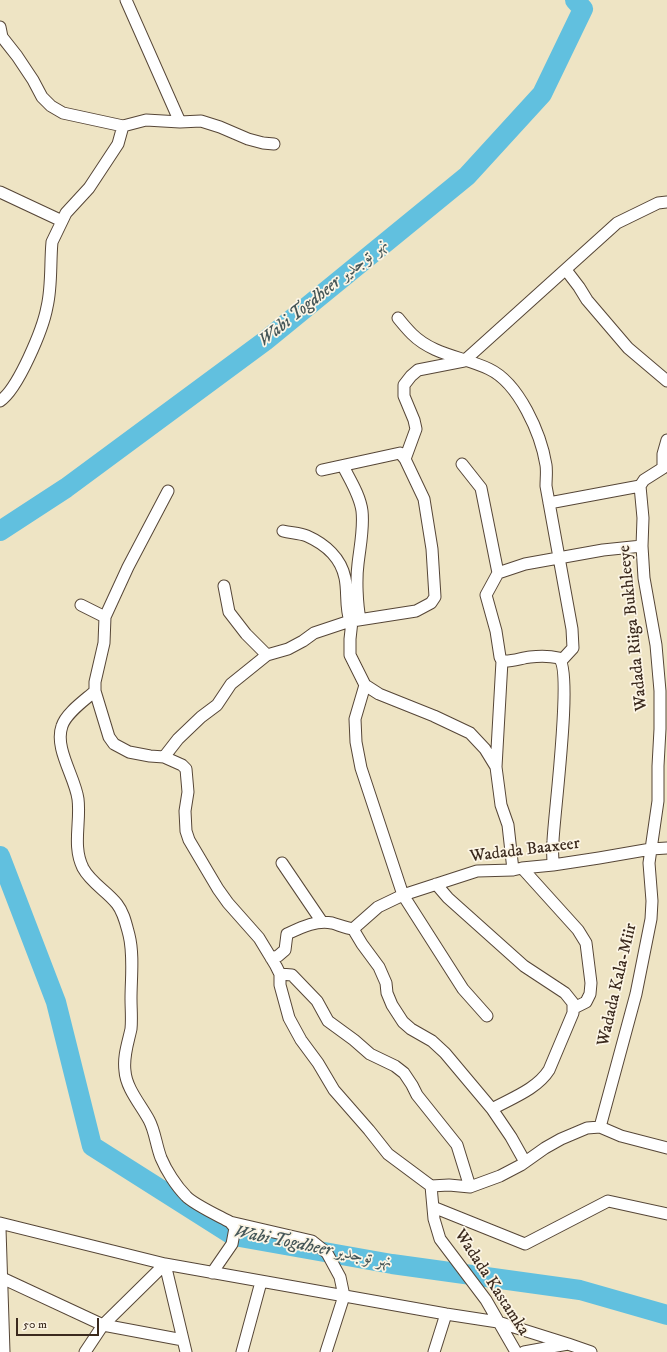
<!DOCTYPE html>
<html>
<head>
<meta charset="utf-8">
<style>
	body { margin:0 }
	#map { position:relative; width:667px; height:1352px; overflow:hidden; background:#eee4c4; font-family:"IM FELL DW Pica",serif }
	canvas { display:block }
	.scale { position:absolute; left:16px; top:1318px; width:83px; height:18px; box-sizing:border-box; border:2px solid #3b2a1e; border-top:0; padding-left:5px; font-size:12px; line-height:14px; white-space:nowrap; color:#3b2a1e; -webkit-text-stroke:3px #fcf5e5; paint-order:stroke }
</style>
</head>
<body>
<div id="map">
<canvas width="667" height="1352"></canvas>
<div class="scale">50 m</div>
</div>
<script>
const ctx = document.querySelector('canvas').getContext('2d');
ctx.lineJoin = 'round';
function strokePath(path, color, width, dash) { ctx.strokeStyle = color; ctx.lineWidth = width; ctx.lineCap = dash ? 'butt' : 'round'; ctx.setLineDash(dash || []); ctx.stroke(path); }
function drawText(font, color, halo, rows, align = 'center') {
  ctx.font = font + ' "IM FELL DW Pica",Amiri,serif'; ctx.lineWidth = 3.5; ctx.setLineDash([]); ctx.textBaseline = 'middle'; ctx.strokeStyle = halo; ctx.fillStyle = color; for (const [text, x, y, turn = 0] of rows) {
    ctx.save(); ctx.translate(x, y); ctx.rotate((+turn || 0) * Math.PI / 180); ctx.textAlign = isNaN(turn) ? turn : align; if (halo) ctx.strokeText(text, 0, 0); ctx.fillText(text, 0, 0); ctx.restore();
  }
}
const river = new Path2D(`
	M0 531 66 488 265 341 467 176 542 94 583 9 575 0
	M0 856 56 1002 92 1146 234 1236 392 1264 580 1290 667 1315`);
const street = new Path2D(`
	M126 0 180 122
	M0 27 2 37 17 56 33 80 42 97 51 106 63 113 123 126 146 120 180 122 201 121 220 127 248 139 263 143 274 144
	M0 192 62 221
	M566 270 579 287 587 300 628 348 667 381
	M398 318C402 323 407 329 412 334 433 355 464 357 489 369 519 383 541 434 546 465 547 471 546 479 546 486L572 629 573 648 561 661
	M0 401C18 389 43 329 47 307 52 286 50 263 52 242L66 213 89 188 118 144 123 126
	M405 459 416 429 414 420 404 396V385L411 376 418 370 464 361 617 223 658 203 667 202
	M462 464 481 488 498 573 486 595 496 631 500 657 502 661C512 662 521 658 530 657 539 656 550 656 559 658 573 672 554 814 553 841 552 849 553 857 553 865
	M343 466C350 480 360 495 362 511 364 528 360 546 358 564 356 579 357 604 360 619
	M322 470 400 453 405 459 424 499 432 549 435 597 431 603 416 611 352 621
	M549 503 640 486
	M283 531C291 533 300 533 307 536 325 544 341 558 345 578 348 592 345 607 350 621H352L350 639V655L365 685 355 719 356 742 361 768 403 895 463 989 487 1016
	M498 573 525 564 603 550 642 546
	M224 586 229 612 246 634 267 655
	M81 605 105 617 104 643 95 682V691L109 737 114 744 129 752 150 756 164 757 182 765 186 769 188 792 185 811 186 831 189 840 218 889 228 903 259 938 276 966 280 974V985L289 1018 301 1040 318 1063 334 1090 369 1130 388 1154 431 1186
	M105 617 128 567 168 491
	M365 685 379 694 434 716 470 733 485 749 496 767 501 805 508 825 513 870
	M95 691C85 700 66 713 62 726 54 748 75 777 78 799 81 822 72 846 83 868 91 883 107 891 117 904 124 913 126 924 129 935 134 955 131 978 131 999 131 1008 132 1019 131 1029 128 1043 123 1056 125 1071 126 1088 141 1105 149 1120 155 1131 156 1145 161 1158 166 1170 176 1186 186 1196 193 1204 219 1216 230 1222L235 1228 232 1244 212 1273
	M164 757 178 739 201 717 217 705 231 684 267 655 288 649 303 641 314 633 350 621
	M496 767 502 661
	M282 863 322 922
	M522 868 578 930 586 943 591 983 590 994 586 1002 574 1008
	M436 884 448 898 524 966 565 993 573 1003V1013L549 1070C537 1089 512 1098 492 1109
	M353 929 378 907 403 895 477 871 513 870 522 868 553 865 599 858 651 849 667 848
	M271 958 278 956 285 950 287 934C302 927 316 920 332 923 339 925 346 928 353 929L362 944 379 967 386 983 387 993 392 1005 403 1022 411 1029 432 1041 445 1053 492 1109 511 1137 525 1162
	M280 974 292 975 317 1001 328 1021 354 1040 370 1054 395 1066 404 1073 412 1085 417 1095 457 1145 470 1187
	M600 1127 636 994 651 919 652 901 649 863 658 801V766L660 729V691L656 645 644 578 642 546 643 518 640 486 644 480 663 468V454L667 440
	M431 1186 449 1185 470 1187 500 1176 521 1165 545 1148 561 1139 587 1128 600 1127 621 1136 667 1148
	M431 1186 434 1219 440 1239 486 1300 516 1352
	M433 1207 525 1244 608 1201 667 1214
	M230 1222 312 1241 327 1253 340 1277 344 1296 326 1352
	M0 1223 165 1264 103 1325 85 1352
	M0 1229 4 1352
	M2 1278 103 1325 183 1340
	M186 1352 165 1264 446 1314 498 1322 568 1344
	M242 1352 261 1282
	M434 1352 446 1314
	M524 1352 568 1344 591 1352`);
const streetNames = [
	["Wadada Riiga Bukhleeye",634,628,-96],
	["Wadada Baaxeer",525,851,-7],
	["Wadada Kala-Miir",618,985,-77],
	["Wadada Kastamka",491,1283,57]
];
const waterNames = [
	["Wabi Togdheer نهر توجدير",324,293,-39],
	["Wabi Togdheer نهر توجدير",313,1248,11]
];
strokePath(river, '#61c0df', 20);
strokePath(street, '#564637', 13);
strokePath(street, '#fff', 11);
drawText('17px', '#3b2a1e', '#fcf5e5', streetNames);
drawText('italic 18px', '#465758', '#fcf5e5', waterNames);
</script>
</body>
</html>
